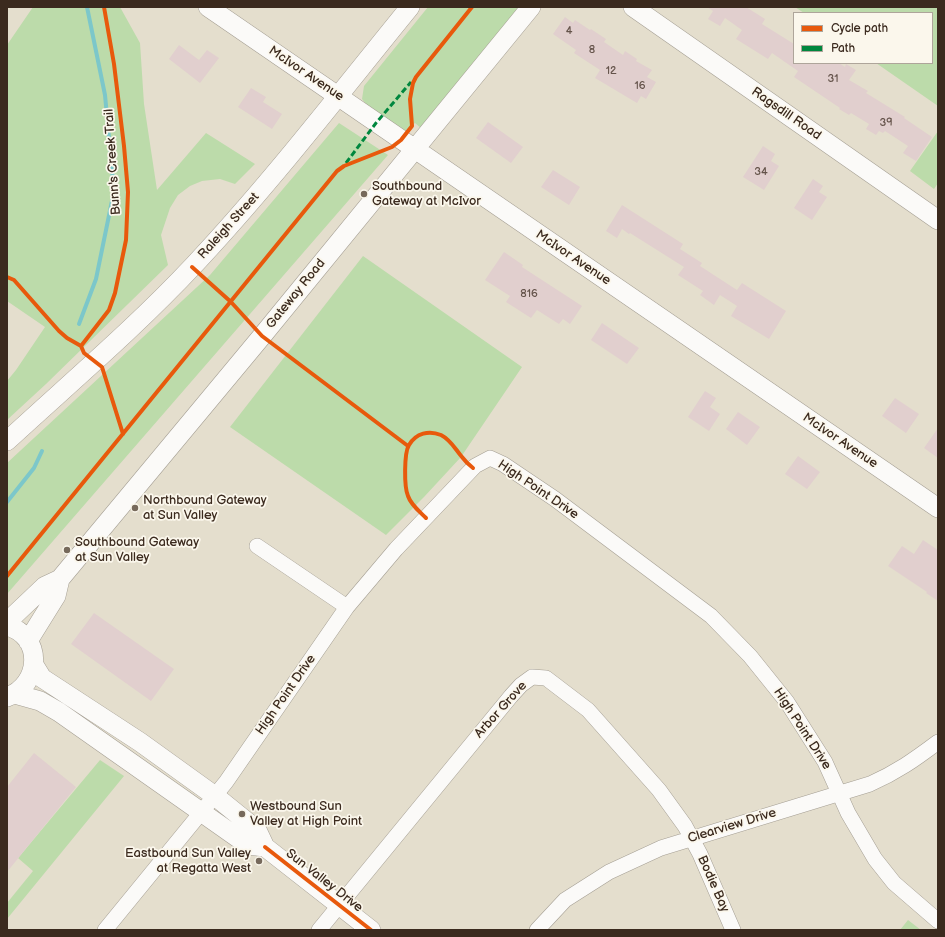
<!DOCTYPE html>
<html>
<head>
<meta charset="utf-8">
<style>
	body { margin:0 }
	#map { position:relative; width:945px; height:937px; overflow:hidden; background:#e4decd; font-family:"Balsamiq Sans",sans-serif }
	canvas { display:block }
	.frame { position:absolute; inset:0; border:8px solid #3b2a1e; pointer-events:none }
	.legend { position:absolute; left:793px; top:12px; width:140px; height:52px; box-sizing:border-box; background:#fbf7ec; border:1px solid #aea59a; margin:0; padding:5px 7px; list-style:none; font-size:12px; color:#3b2a1e }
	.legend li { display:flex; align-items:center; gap:8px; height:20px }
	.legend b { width:20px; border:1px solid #aea59a }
</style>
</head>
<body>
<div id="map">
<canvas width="945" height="937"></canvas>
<div class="frame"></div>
<ul class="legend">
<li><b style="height:5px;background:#e8590c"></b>Cycle path</li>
<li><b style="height:5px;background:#00873e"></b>Path</li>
</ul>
</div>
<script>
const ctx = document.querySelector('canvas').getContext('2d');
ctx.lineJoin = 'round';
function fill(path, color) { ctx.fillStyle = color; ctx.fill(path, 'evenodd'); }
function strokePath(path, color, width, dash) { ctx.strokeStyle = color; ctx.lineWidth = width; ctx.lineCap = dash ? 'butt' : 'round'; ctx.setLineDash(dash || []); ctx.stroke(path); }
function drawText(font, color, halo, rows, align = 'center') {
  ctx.font = font + ' "Balsamiq Sans",sans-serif'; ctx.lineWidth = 3.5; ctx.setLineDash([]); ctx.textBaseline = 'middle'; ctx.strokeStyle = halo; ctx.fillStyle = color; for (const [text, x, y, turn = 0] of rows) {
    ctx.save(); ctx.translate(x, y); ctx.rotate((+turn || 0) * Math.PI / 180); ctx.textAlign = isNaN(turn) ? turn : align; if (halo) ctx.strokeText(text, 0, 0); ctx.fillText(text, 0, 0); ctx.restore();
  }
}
const green = new Path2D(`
	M33 7H120L140 43 144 104 157 190 206 133 255 164 235 184 220 179 202 181 190 186 178 195 170 208 161 235 168 265 46 384 7 420V381L16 370 45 327 7 301V45Z
	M428 7H521L422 129 415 123 404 132 369 108 362 99 364 86Z
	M795 7H938V106L876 63H932V13H804Z
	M339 123 388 155 7 594V463L210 275Z
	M938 131V183L934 189 910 171Z
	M363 256 522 367 461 457 424 497 386 535 230 427Z
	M100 760 124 776 7 919V903L33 871 18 858Z
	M908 920 921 930H900Z`);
const stream = new Path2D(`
	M79 324 96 279 114 191 105 95 87 7
	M7 502 34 468 42 451`);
const building = new Path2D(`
	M707 7H746L765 19 762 24 794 44V63H839L845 67 846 64 856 70 849 80 868 91 866 93 905 117 904 118 932 137 916 161 903 153 908 146 885 131 883 133 879 131 876 135 866 129 869 124 851 113 849 115 839 109 840 108 794 77 798 71 772 53 768 59 736 39 742 30 725 18 720 26 708 19 713 11Z
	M565 17 573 23 575 20 590 30 591 29 606 39 604 42 623 55 625 51 637 59 636 61 652 70 647 77 656 82 646 99 641 96 637 103 595 78 600 70 574 53 576 50 553 34Z
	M179 45 199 60 207 50 219 58 200 83 169 59Z
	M251 88 266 97 263 102 282 114 272 129 238 107Z
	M488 122 523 147 511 163 476 138Z
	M763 146 775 154 771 161 779 166 764 190 743 177Z
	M553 170 580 187 569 205 541 187Z
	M813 179 823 186 819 192 827 197 812 220 794 208Z
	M622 205 683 244 680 249 702 263 700 266 737 290 742 283 786 311 769 339 731 316 737 306 720 295 714 305 700 295 703 291 678 275 684 267 630 233 629 234 622 229 617 238 606 231Z
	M504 252 523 265 522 267 582 306 570 324 563 319 559 324 537 310 531 318 506 302 510 296 485 280Z
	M602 323 639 348 627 364 591 340Z
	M705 391 716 398 710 407 720 414 709 431 688 417Z
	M895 398 919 414 906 433 882 416Z
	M738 412 760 427 747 445 726 429Z
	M938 428V458L924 448Z
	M798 456 820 472 807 489 785 474Z
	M923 540 938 550V601L926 593 927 592 888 566 902 546 914 554Z
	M94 613 174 669 151 701 71 644Z
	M34 753 76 787 7 872V787Z`);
const minor = new Path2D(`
	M257 546 347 607
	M105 930 226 782 347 607 396 549 475 466 490 458 503 464 555 499 711 616 750 656 787 702 825 762 848 813 875 859 894 883 938 921
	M319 930 511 696 521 685 532 677 546 678 588 710 659 790 685 826 700 854 733 930
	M537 930 565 900 609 872 661 848 870 784C897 772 914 760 938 742`);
const tertiary = new Path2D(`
	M208 7 938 508
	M633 7 938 220
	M7 441C70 383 136 327 194 265 271 183 339 94 410 7
	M7 622 45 586 60 579 262 336 531 7
	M7 626C44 636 41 685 7 697
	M28 641 56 596 60 579
	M34 665 42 678 140 742 215 796 257 830 265 847 371 930
	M15 694 40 701 59 712 248 845 265 847`);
const quiet = new Path2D(`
	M346 163 376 123 411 82`);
const cycleway = new Path2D(`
	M104 7 114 64 124 146 128 192 126 240 115 293 109 310 81 346 84 353 102 367 123 434
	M192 267 231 302 262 336 408 446
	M7 277 14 280 59 331 67 338 81 346
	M426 518C419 511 411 505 408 496 404 487 404 453 409 445 416 433 429 430 441 435 451 440 455 449 462 457 465 461 469 465 473 468
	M7 576 337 171 344 166 392 147 401 140 412 126 410 99 413 83 416 77 472 7
	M265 847 371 930`);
const markers = [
	[364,194,4,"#76695b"],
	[135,508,4,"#76695b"],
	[67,550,4,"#76695b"],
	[242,814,4,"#76695b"],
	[259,861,4,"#76695b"]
];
const numberNames = [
	["4",569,31],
	["8",592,50],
	["12",611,71],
	["31",833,79],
	["16",640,86],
	["39",886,123],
	["34",761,172],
	["816",529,294]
];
const streetNames = [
	["McIvor Avenue",306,74,34],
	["Ragsdill Road",786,114,35],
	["Bunn's Creek Trail",113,162,-94],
	["Raleigh Street",229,226,-48],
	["McIvor Avenue",573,258,34],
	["Gateway Road",296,294,-51],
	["McIvor Avenue",840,441,34],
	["High Point Drive",538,490,34],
	["High Point Drive",286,695,-55],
	["Arbor Grove",501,710,-48],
	["High Point Drive",802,729,57],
	["Clearview Drive",732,826,-17],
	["Sun Valley Drive",324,881,38],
	["Bodie Bay",713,884,66]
];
const poiNames = [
	["Southbound",372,187],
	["Gateway at McIvor",372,202],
	["Northbound Gateway",143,501],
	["at Sun Valley",143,516],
	["Southbound Gateway",75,543],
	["at Sun Valley",75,558],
	["Westbound Sun",250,807],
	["Valley at High Point",250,822],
	["Eastbound Sun Valley",251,854,"right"],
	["at Regatta West",251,869,"right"]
];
fill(green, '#bcdbaa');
strokePath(stream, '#7cc7ca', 4);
fill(building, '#e1cfce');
strokePath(minor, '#a49e93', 16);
strokePath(tertiary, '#a49e93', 20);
strokePath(minor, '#fbfaf8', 15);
strokePath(tertiary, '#fbfaf8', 19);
strokePath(quiet, '#00873e', 3, [6, 3]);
strokePath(cycleway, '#e8590c', 4);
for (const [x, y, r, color] of markers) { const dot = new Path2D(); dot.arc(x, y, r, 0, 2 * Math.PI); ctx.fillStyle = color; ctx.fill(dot); strokePath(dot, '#fbf7ec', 1.5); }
drawText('11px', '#64534a', null, numberNames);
drawText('13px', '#3b2a1e', '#fbf7ec', streetNames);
drawText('13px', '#3b2a1e', '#fbf7ec', poiNames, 'left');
</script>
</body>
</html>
